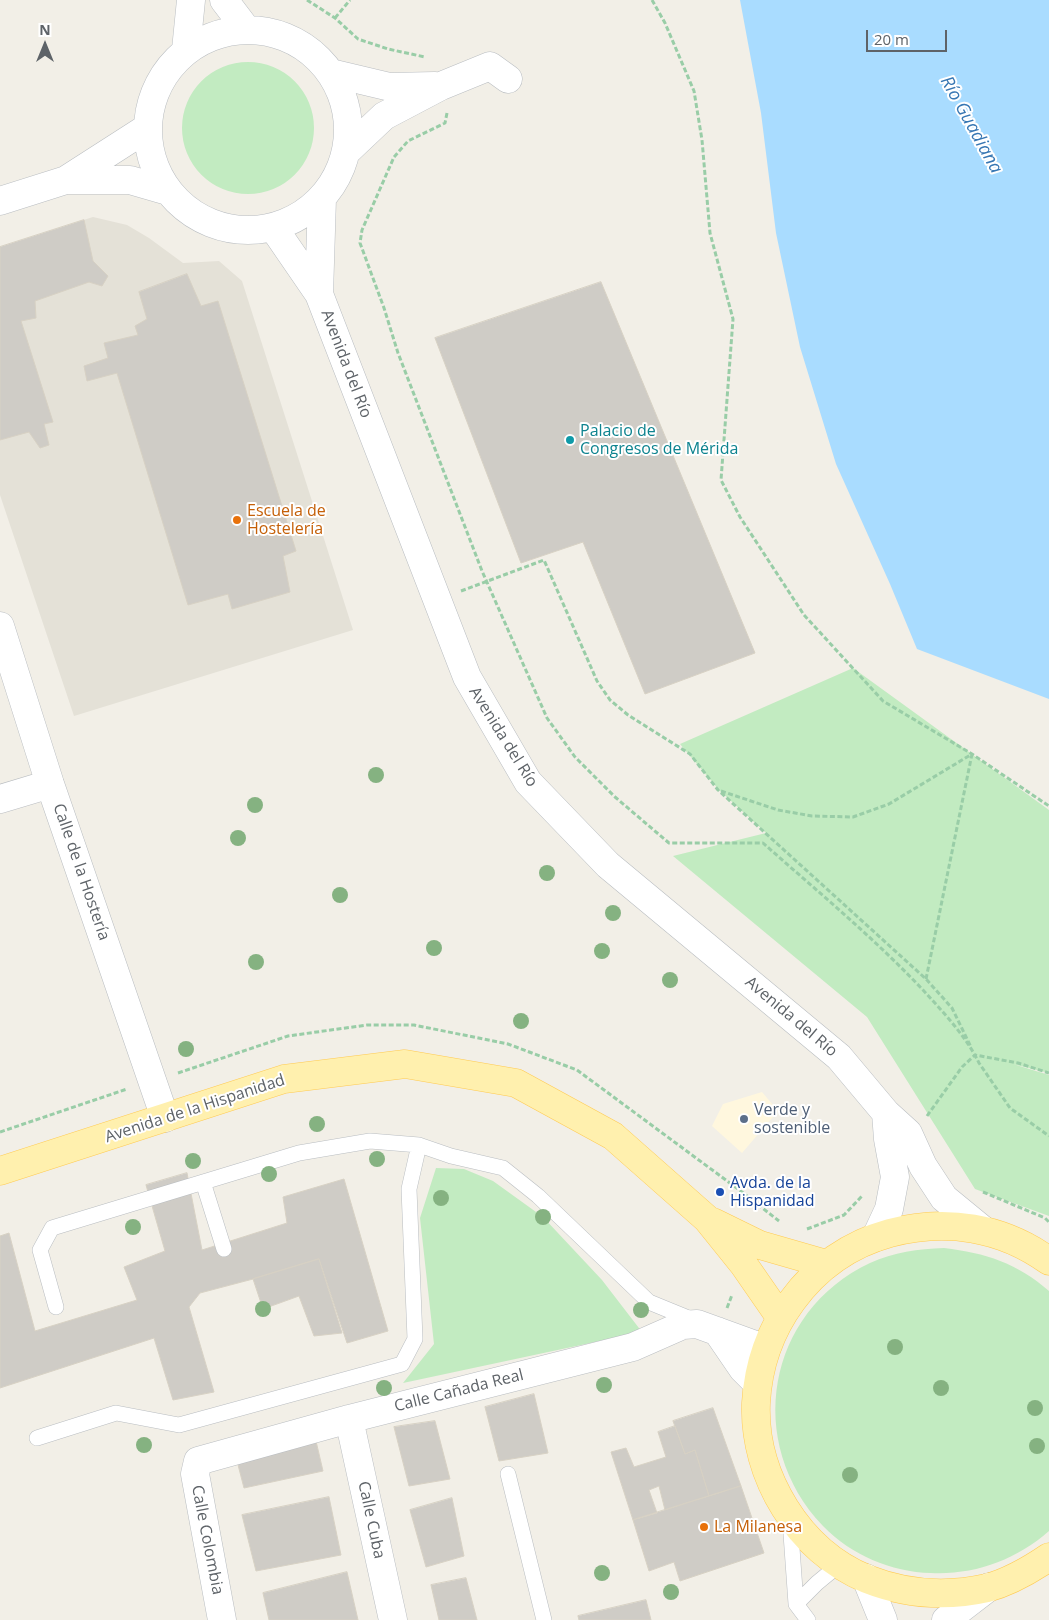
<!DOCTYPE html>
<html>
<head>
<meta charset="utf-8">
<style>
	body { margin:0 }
	#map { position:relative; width:1049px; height:1620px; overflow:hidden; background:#f2efe7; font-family:"Open Sans",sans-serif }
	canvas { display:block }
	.north { position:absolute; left:20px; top:20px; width:50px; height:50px; -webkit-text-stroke:4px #fff; paint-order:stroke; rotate:0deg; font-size:14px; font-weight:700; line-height:20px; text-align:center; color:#5e6368 }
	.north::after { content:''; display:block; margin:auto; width:18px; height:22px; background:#5e6368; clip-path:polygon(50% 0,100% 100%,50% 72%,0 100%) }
	.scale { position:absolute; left:866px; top:30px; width:81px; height:22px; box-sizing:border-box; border:2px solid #5e6368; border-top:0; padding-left:6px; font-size:15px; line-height:18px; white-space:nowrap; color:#5e6368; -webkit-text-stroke:4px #fff; paint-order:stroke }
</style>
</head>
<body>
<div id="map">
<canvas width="1049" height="1620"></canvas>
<div class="north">N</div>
<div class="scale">20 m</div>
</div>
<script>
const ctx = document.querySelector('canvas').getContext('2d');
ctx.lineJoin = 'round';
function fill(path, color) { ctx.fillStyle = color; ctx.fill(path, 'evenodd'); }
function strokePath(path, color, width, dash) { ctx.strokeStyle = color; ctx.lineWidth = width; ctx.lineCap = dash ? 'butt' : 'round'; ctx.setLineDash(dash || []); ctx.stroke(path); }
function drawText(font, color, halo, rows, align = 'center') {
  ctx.font = font + ' "Open Sans",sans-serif'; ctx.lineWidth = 4; ctx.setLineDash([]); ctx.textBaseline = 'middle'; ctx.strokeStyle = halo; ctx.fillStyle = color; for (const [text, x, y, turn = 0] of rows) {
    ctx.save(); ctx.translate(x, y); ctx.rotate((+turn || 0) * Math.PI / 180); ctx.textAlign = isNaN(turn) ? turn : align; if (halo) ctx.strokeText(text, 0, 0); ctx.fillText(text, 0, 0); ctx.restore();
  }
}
const commercial = new Path2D(`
	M762 1092 778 1111 742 1153 712 1126 723 1104Z`);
const education = new Path2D(`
	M93 217 127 225 149 238 183 263 219 261 242 281 353 630 74 716 0 495V247Z`);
const green = new Path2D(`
	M182 128a66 66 0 1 1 132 0a66 66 0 1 1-132 0Z
	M853 668 1049 810V1073L1013 1064 1049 1075V1216L975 1189 867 1017 673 856 766 833 719 790 680 744Z
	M436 1168 464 1169 493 1181 543 1217 602 1280 642 1332 403 1383 434 1344 420 1218Z
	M944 1248C986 1253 1017 1263 1049 1291V1531C1016 1560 975 1575 931 1573 891 1572 851 1555 823 1526 744 1443 766 1312 870 1263 894 1252 918 1249 944 1248Z`);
const water = new Path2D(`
	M740 0H1049V699L917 649 890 584 836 464 800 347 776 233 761 113Z`);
const building = new Path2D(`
	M84 220 93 261 108 276 102 286 89 282 35 301 36 318 21 321 53 422 44 424 49 445 40 448 29 432 0 440V247Z
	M187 274 201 306 218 301 296 551 283 556 290 592 232 609 228 594 188 605 117 373 87 381 84 366 108 358 104 343 138 335 135 326 147 319 139 292Z
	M601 282 755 653 645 694 583 542 521 563 435 338Z
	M187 1173 202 1250 287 1223 283 1197 344 1179 388 1331 347 1343 319 1259 253 1279 200 1293 189 1307 214 1392 173 1400 154 1338 0 1388V1236L9 1233 35 1331 137 1300 124 1267 165 1251 146 1185Z
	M319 1259 342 1333 314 1336 299 1296 263 1309 253 1279Z
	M534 1394 548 1453 499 1461 485 1407Z
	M713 1408 741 1486 709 1496 695 1450 685 1454 673 1421Z
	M435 1421 450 1479 409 1486 394 1427Z
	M675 1426 685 1454 695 1450 709 1496 665 1510 659 1486 649 1490 657 1513 633 1520 611 1452 626 1448 634 1467 666 1457 658 1432Z
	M316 1441 323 1471 244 1488 237 1461Z
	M741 1486 764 1553 680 1581 674 1562 649 1571 633 1520Z
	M329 1497 341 1555 256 1571 242 1515Z
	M452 1498 464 1556 426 1567 410 1510Z
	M347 1572 358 1620H269L263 1593Z
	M466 1578 477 1620H439L431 1585Z
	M646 1600 651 1620H579L578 1616Z`);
const path = new Path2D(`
	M307 0 335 18 358 39 388 49 425 57
	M652 0 665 23 694 91 702 140 710 233 733 319 721 480 740 517 804 615 883 701 972 754 1049 806
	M335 18 350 0
	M447 113 445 123 408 141 394 157 362 230 360 243 384 308 398 353 482 571 547 718 575 757 615 797 669 843H763C817 891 873 937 923 990 943 1012 966 1036 979 1063L1010 1108 1049 1136
	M461 591 544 560 597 681 610 700 628 715 690 754 718 790 926 979 952 1008 971 1047
	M721 791 778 810 812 816 853 817 889 804 972 754
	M926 979 972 754
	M178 1073 288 1036 367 1025H414L508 1044 577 1070 738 1189 779 1221
	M927 1116 962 1067 975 1055 1018 1063 1049 1073
	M0 1132 127 1089
	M983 1192 1045 1218 1049 1222
	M807 1229 844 1215 862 1196
	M727 1308 732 1295`);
const lane = new Path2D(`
	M203 1182 224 1249
	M56 1307 40 1250 52 1228 299 1153 370 1141 419 1145
	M37 1438 116 1413 179 1425 402 1364 415 1339 409 1189 419 1145 451 1156 503 1168 538 1196 649 1302 693 1320
	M508 1474 544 1620
	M790 1520 796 1604 808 1620
	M796 1604 817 1583 840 1564`);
const street = new Path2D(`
	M224 0 246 29
	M148 130a100 100 0 1 1 200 0a100 100 0 1 1-200 0Z
	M186 50 191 0
	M331 73 390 87 435 86
	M347 151 384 116 441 86 490 66 508 79
	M66 180H130L168 191
	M0 201 66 180 147 128
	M273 227 319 294 467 677 528 782 608 865 839 1057 886 1113 908 1133 923 1166 944 1198 983 1230
	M319 294 322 198
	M0 626 50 784 165 1118
	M0 799 50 784
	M876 1237 889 1209 895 1177 888 1139 886 1113
	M717 1331 743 1369 757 1383
	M349 1419 393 1620
	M222 1620 195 1474 198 1461 349 1419 633 1347 683 1325 697 1324 766 1349`);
const secondary = new Path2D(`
	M866 1578 883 1620
	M946 1620 989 1587`);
const primary = new Path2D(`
	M0 1171 284 1079 405 1064 516 1083 613 1136 707 1219 744 1265 780 1317
	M713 1222 760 1245 826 1264
	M1049 1261C1002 1227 946 1218 890 1233 850 1244 816 1268 792 1301 770 1331 758 1366 756 1403 753 1476 799 1551 867 1579 905 1594 947 1597 987 1588 1009 1582 1030 1570 1049 1557`);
const trees = [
	[376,775],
	[255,805],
	[238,838],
	[547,873],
	[340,895],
	[613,913],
	[434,948],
	[602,951],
	[256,962],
	[670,980],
	[521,1021],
	[186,1049],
	[317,1124],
	[377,1159],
	[193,1161],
	[269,1174],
	[441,1198],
	[543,1217],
	[133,1227],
	[263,1309],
	[641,1310],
	[895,1347],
	[604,1385],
	[384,1388],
	[941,1388],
	[1035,1408],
	[144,1445],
	[1037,1446],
	[850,1475],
	[602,1573],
	[671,1592]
];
const markers = [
	[570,440,5,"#0f9aa8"],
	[237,520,5,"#e8710a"],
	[744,1119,5,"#5c6f8a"],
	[720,1192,5,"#1a4fb4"],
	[704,1527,5,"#e8710a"]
];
const streetNames = [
	["Avenida del Río",346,364,69],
	["Avenida del Río",503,737,58],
	["Calle de la Hostería",81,872,71],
	["Avenida del Río",791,1017,40],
	["Avenida de la Hispanidad",195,1109,-18],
	["Calle Cañada Real",459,1391,-14],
	["Calle Cuba",371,1520,78],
	["Calle Colombia",207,1540,79]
];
const cultureNames = [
	["Palacio de",580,431],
	["Congresos de Mérida",580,449]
];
const foodNames = [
	["Escuela de",247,511],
	["Hostelería",247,529],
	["La Milanesa",714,1527]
];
const serviceNames = [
	["Verde y",754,1110],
	["sostenible",754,1128]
];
const transitNames = [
	["Avda. de la",730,1183],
	["Hispanidad",730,1201]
];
const waterNames = [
	["Río Guadiana",971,125,61]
];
fill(commercial, '#fff7de');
fill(education, '#e4e1d7');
fill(green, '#c2ebc1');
fill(water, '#a9dcff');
fill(building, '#cfccc6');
strokePath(building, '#d7d1c4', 1);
strokePath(lane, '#b9bdc1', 16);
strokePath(street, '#b9bdc1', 29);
strokePath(secondary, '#babec3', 29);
strokePath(primary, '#ffca52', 29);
strokePath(path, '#99cda7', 3, [5, 2.5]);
strokePath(lane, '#fff', 15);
strokePath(street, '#fff', 28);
strokePath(secondary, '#fff', 28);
strokePath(primary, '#fff0ae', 28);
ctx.fillStyle = '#85b281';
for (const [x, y] of trees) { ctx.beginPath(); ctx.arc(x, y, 8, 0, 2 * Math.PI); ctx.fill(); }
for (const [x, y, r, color] of markers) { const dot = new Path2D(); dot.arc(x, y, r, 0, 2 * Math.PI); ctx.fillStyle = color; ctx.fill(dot); strokePath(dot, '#fff', 2); }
drawText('16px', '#5e6368', '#fff', streetNames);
drawText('16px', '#0d838f', '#fff', cultureNames, 'left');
drawText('16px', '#c56008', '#fff', foodNames, 'left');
drawText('16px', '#4e5e75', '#fff', serviceNames, 'left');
drawText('16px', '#164399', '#fff', transitNames, 'left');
drawText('italic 18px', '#3777b3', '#fff', waterNames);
</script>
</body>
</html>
